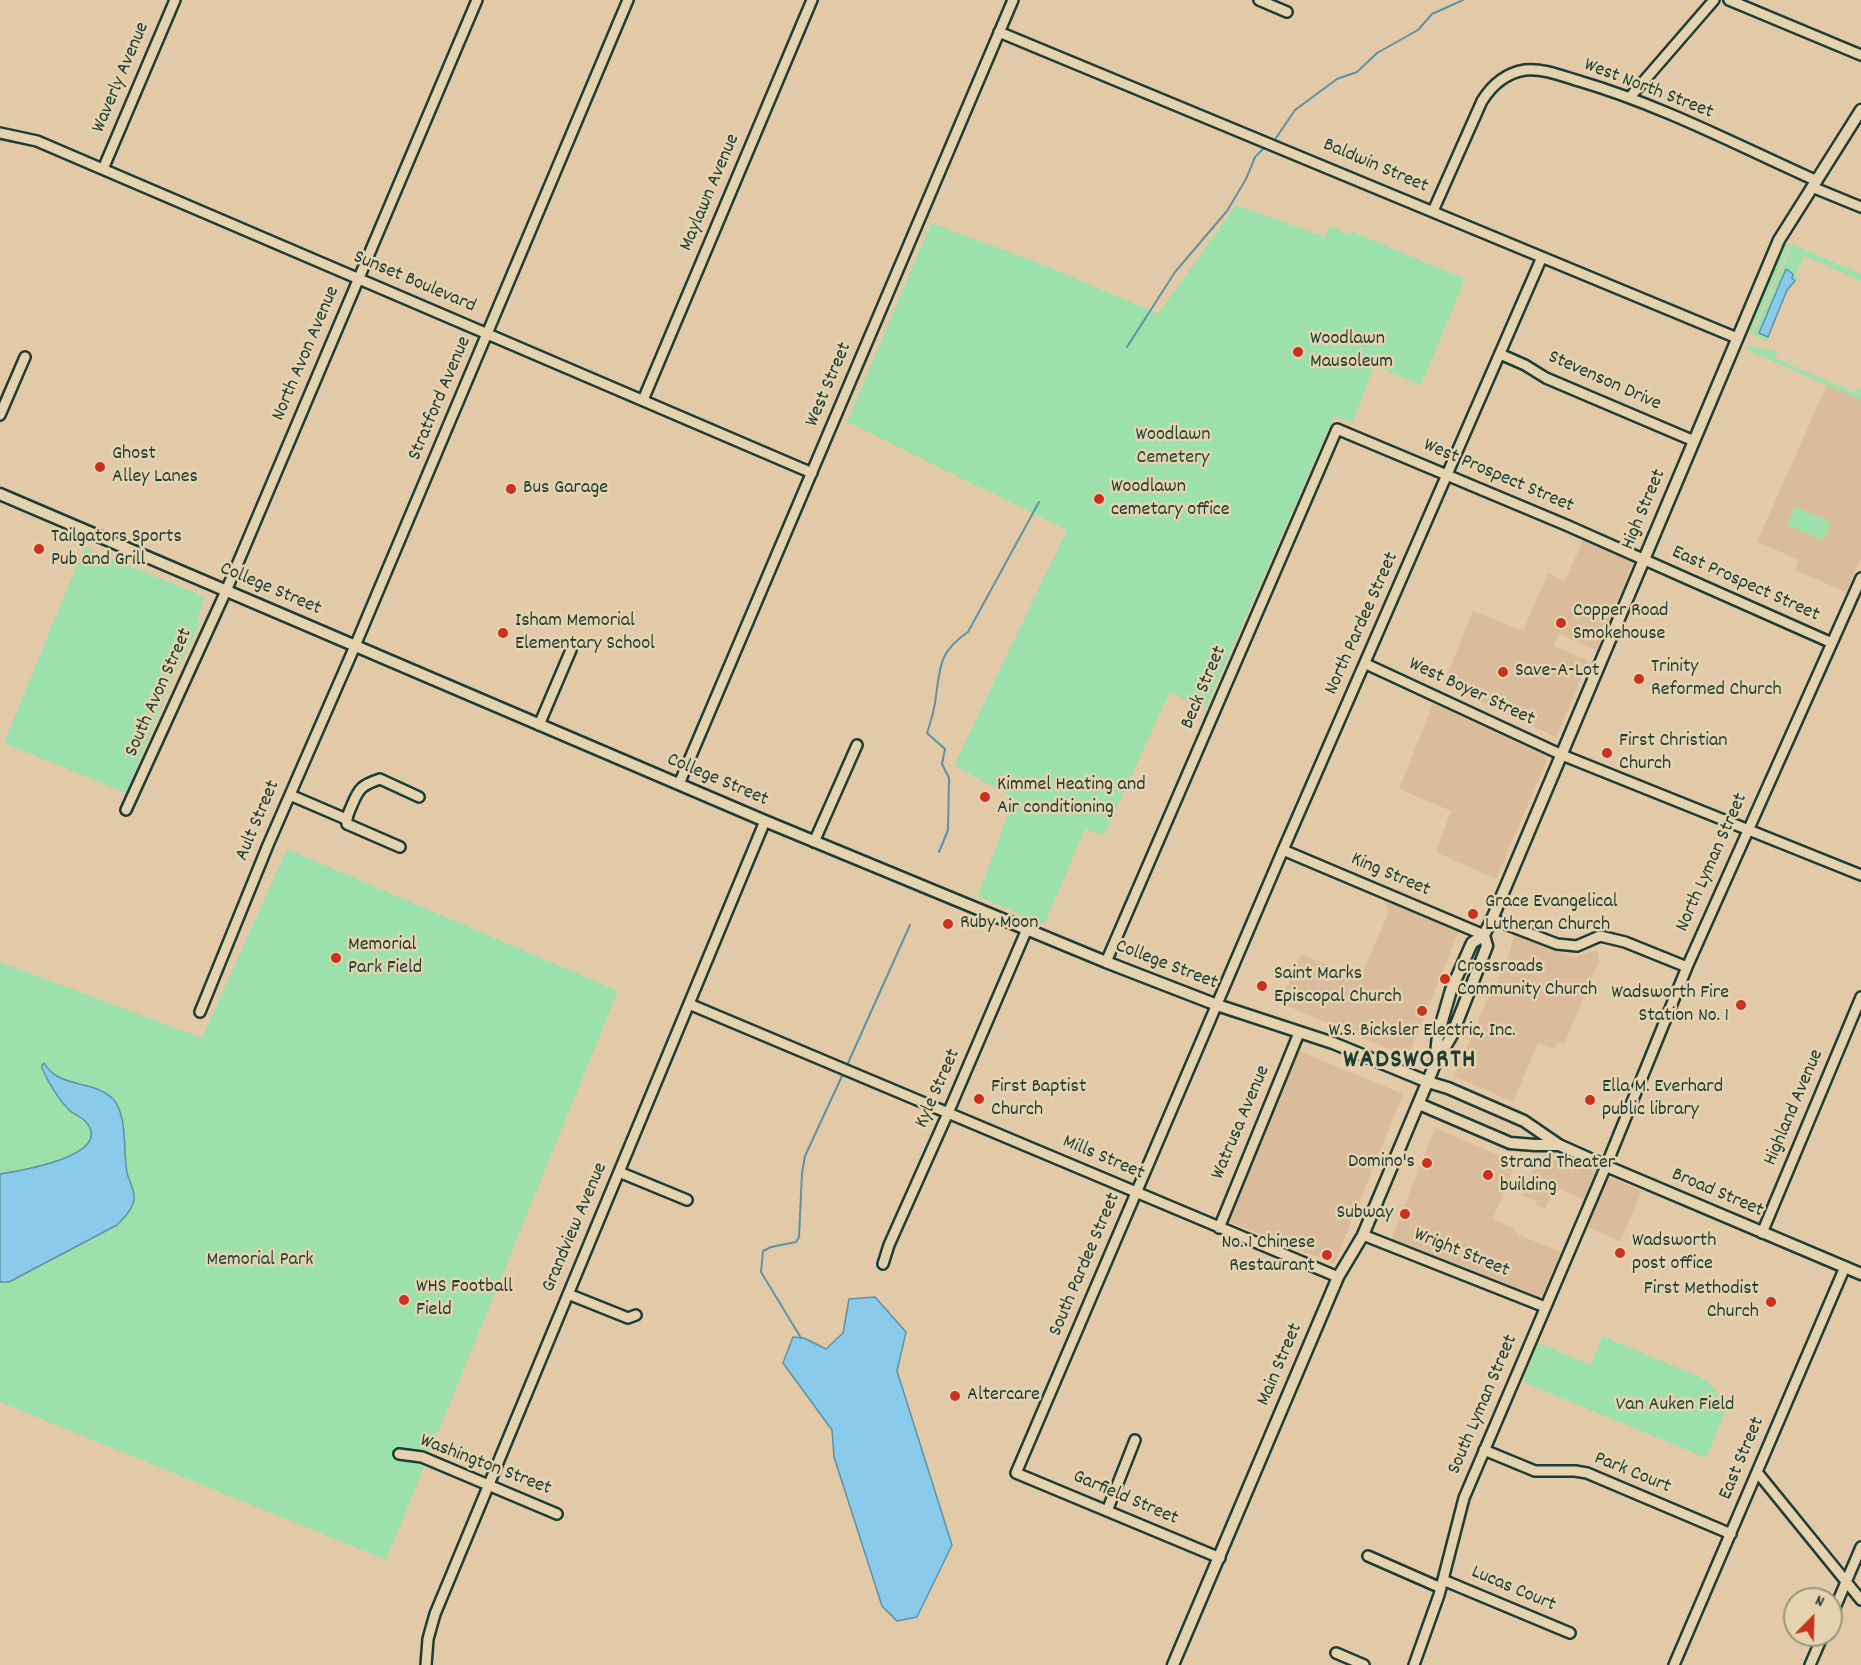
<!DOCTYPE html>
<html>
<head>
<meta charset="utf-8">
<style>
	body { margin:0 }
	#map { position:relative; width:1861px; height:1665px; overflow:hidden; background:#e2caa8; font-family:Dekko,sans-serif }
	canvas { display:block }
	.north { position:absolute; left:1783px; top:1587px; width:60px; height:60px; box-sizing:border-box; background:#e5d3b0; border:2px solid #96977e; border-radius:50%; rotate:23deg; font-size:16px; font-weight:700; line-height:24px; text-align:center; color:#1f3d34 }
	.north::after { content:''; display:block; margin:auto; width:21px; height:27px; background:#c8321e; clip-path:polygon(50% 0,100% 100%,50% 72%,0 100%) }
</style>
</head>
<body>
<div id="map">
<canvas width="1861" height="1665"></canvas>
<div class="north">N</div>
</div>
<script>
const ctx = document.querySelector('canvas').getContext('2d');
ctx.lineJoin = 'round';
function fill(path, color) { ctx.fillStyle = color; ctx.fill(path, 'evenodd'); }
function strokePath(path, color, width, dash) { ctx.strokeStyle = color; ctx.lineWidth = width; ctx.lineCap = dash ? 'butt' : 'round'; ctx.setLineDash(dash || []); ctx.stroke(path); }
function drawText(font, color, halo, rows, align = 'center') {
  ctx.font = font + ' Dekko,sans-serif'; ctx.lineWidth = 5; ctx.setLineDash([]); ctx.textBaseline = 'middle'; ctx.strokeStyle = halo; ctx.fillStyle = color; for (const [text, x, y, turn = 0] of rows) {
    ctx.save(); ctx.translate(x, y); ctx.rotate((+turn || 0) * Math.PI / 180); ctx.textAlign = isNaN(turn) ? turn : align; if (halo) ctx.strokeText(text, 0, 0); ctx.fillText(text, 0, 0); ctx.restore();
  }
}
const built = new Path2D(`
	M1827 385 1861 400V558L1846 592 1795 570 1799 560 1757 542Z
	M1583 540 1633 562 1597 650 1559 634 1554 646 1589 661 1556 737 1443 685 1473 611 1523 631 1548 573 1565 581Z
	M1433 704 1545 755 1547 760 1496 879 1436 852 1451 811 1399 789Z
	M1380 894 1460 928 1408 1057 1280 1003 1301 954 1360 978 1389 912Z
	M1514 935 1576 958 1578 956 1597 950 1599 961 1564 1044 1558 1041 1554 1049 1538 1043 1513 1102 1454 1076 1490 993 1493 991 1510 951Z
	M1297 1050 1403 1094 1334 1264 1227 1221Z
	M1435 1128 1516 1163 1493 1219 1511 1227 1519 1235 1561 1252 1543 1294 1539 1298 1391 1240Z
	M1551 1153 1642 1191 1620 1241 1576 1222 1583 1199 1554 1187 1545 1209 1536 1205 1537 1202 1522 1195 1538 1156Z`);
const green = new Path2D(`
	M1236 205 1325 237 1330 226 1350 235 1351 231 1465 279 1421 385 1374 366 1352 423 1334 416 1205 709 1170 692 1104 835 1085 829 1044 925 978 896 1014 798 954 765 1067 530 847 422 931 223 1044 265 1158 314Z
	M1786 242 1790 244 1751 334 1749 329Z
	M1792 244 1861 274V281L1804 256 1795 277 1800 279 1799 281 1793 279 1786 269 1759 333 1768 337 1766 341 1753 335Z
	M1749 345 1757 348 1778 351 1775 358 1855 393 1858 387 1861 389V400L1747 350Z
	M1795 507 1831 522 1823 540 1787 525Z
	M84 547 205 597 198 616 200 624 174 675 126 793 4 743Z
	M287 849 618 991 386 1560 0 1402V962L202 1038Z
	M1602 1336 1707 1380 1727 1408 1706 1458 1523 1382 1538 1343 1591 1365Z`);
const water = new Path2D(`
	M1786 269 1793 274 1792 278 1795 281 1787 290 1768 337 1759 333Z
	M44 1063C59 1089 92 1079 112 1098 128 1113 123 1152 127 1173 129 1181 135 1190 134 1199 133 1209 124 1218 117 1225L9 1282H0V1174C18 1171 115 1156 86 1122 82 1117 75 1115 70 1111 58 1099 49 1084 42 1068V1065Z
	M875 1297 906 1332 897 1371 952 1545 917 1617 897 1621 882 1606 834 1457 832 1430 783 1363 793 1337 804 1338 826 1349 843 1333 849 1299Z`);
const stream = new Path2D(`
	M1276 138 1295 110 1337 79 1357 72 1377 53 1418 30 1432 14 1463 0
	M1127 347 1175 272 1227 211 1246 179 1255 157 1264 148
	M939 852 948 830 949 778 942 764 945 749 927 733C931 721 935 708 936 696 940 665 940 651 968 632L1039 502
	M848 1063 910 925
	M801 1338 761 1272 763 1251 771 1247 796 1242 799 1237 802 1173 805 1156 842 1076`);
const minor = new Path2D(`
	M1259 0 1287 12
	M1729 0 1861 55
	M999 32 1737 338
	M1630 97 1714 0
	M0 133 37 141 812 473
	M103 169 175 0
	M1812 187 1861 207
	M1433 211 1482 101C1492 85 1506 73 1525 70 1543 68 1562 76 1579 81 1661 105 1739 146 1817 181
	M1500 354 1525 365 1546 378 1694 441
	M643 400 812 0
	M0 415 25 357
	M1366 664 1562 755 1861 875
	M539 725 571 650
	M679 784 1013 0
	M290 795 346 819
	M126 810 226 591 477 0
	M814 842 857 745
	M400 847 347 824C346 817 349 812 352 805 359 788 362 785 380 779L419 797
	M1283 850 1484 935
	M1492 919 1557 944 1577 946 1600 936 1625 942 1687 967
	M1106 962 1337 429 1566 525 1832 643
	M689 1004 1338 1277
	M200 1012 268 845 355 646 628 0
	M619 1172 687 1200
	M1219 1228 1299 1033
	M1762 1233 1861 997
	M1363 1235 1545 1307
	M883 1264 889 1245 948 1113 1027 929
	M568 1294 628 1318 636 1315
	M1484 1450 1535 1471H1575L1587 1473 1731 1534
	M399 1454 422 1457 557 1514
	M1757 1472 1861 1600
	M1107 1511 1135 1440
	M1368 1556 1441 1588
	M1220 1558 1016 1473 1283 850 1542 257
	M1443 1580 1570 1633
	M1831 1617 1861 1547
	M1336 1653 1364 1665
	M426 1665 428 1639 435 1614 765 821
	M1414 1665 1439 1595 1464 1498 1606 1166 1687 967 1861 578
	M1674 1665 1845 1267
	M1810 1665 1823 1635`);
const major = new Path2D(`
	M0 494 765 821 1106 962 1217 1005 1333 1043 1428 1082 1448 1088 1524 1121 1559 1145 1606 1166 1861 1274
	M1435 1064 1438 1035 1451 990 1472 943 1484 935 1492 919 1779 240 1861 110
	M1419 1104 1510 1143 1535 1145H1559
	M1173 1665 1338 1277 1363 1235 1435 1064 1452 1035 1487 946 1484 935`);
const markers = [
	[1298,352,6,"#c8321e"],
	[100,467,6,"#c8321e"],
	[511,489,6,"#c8321e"],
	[1099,499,6,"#c8321e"],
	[39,549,6,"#c8321e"],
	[1561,623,6,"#c8321e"],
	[503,633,6,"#c8321e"],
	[1503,672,6,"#c8321e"],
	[1639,679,6,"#c8321e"],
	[1607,753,6,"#c8321e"],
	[985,797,6,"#c8321e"],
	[1473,914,6,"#c8321e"],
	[948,924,6,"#c8321e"],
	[336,958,6,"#c8321e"],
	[1445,979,6,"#c8321e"],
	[1262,986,6,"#c8321e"],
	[1741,1005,6,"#c8321e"],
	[1422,1011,6,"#c8321e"],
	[979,1099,6,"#c8321e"],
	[1590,1100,6,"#c8321e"],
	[1427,1163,6,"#c8321e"],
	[1488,1175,6,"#c8321e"],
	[1405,1214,6,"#c8321e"],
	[1620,1253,6,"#c8321e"],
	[1327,1255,6,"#c8321e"],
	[404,1300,6,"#c8321e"],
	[1771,1302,6,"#c8321e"],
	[955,1396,6,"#c8321e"]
];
const streetNames = [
	["Waverly Avenue",122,78,-67],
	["West North Street",1648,90,21],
	["Baldwin Street",1375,167,23],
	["Maylawn Avenue",711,193,-67],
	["Sunset Boulevard",414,283,23],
	["North Avon Avenue",307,354,-67],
	["Stevenson Drive",1604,382,24],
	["West Street",830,385,-67],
	["Stratford Avenue",441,399,-67],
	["West Prospect Street",1498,477,23],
	["High Street",1645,510,-67],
	["East Prospect Street",1745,585,24],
	["College Street",270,590,23],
	["North Pardee Street",1363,624,-66],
	["Beck Street",1205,688,-67],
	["South Avon Street",160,693,-66],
	["West Boyer Street",1471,693,25],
	["College Street",717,781,23],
	["Ault Street",259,821,-67],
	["North Lyman Street",1713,863,-66],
	["King Street",1390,876,23],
	["College Street",1166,966,21],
	["Kyle Street",939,1089,-66],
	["Highland Avenue",1795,1108,-67],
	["Watrusa Avenue",1242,1123,-67],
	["Mills Street",1103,1159,23],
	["Broad Street",1717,1194,23],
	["Grandview Avenue",576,1228,-67],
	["Wright Street",1461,1254,22],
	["South Pardee Street",1086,1265,-67],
	["Main Street",1281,1365,-67],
	["South Lyman Street",1484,1405,-67],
	["East Street",1743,1459,-67],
	["Washington Street",485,1466,21],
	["Park Court",1632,1474,22],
	["Garfield Street",1125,1499,23],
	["Lucas Court",1513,1590,23]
];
const poiNames = [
	["Woodlawn",1310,340],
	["Mausoleum",1310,363],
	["Ghost",112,455],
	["Alley Lanes",112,478],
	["Woodlawn",1111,488],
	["cemetary office",1111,511],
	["Bus Garage",523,489],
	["Tailgators Sports",51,538],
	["Pub and Grill",51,561],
	["Copper Road",1573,612],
	["Smokehouse",1573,635],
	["Isham Memorial",515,622],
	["Elementary School",515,645],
	["Trinity",1651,668],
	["Reformed Church",1651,691],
	["Save-A-Lot",1515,672],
	["First Christian",1619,742],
	["Church",1619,765],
	["Kimmel Heating and",997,786],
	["Air conditioning",997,809],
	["Grace Evangelical",1485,903],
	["Lutheran Church",1485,926],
	["Ruby Moon",960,924],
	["Memorial",348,946],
	["Park Field",348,969],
	["Crossroads",1457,968],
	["Community Church",1457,991],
	["Saint Marks",1274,975],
	["Episcopal Church",1274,998],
	["Wadsworth Fire",1729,994,"right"],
	["Station No. 1",1729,1017,"right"],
	["W.S. Bicksler Electric, Inc.",1422,1032,"center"],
	["First Baptist",991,1088],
	["Church",991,1111],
	["Ella M. Everhard",1602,1088],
	["public library",1602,1111],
	["Domino's",1415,1163,"right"],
	["Strand Theater",1500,1164],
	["building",1500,1187],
	["Subway",1393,1214,"right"],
	["Wadsworth",1632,1242],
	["post office",1632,1265],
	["No. 1 Chinese",1315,1244,"right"],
	["Restaurant",1315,1267,"right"],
	["WHS Football",416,1288],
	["Field",416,1311],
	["First Methodist",1759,1290,"right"],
	["Church",1759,1313,"right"],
	["Altercare",967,1396]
];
const parkNames = [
	["Woodlawn",1173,436],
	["Cemetery",1173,459],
	["Memorial Park",260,1261],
	["Van Auken Field",1675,1406]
];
const districtNames = [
	["WADSWORTH",1410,1062]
];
fill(built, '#dabc9d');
fill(green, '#9ce0ab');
fill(water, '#8acbeb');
strokePath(water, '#5f92a2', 1.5);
strokePath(stream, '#5f92a2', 2);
strokePath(minor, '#1f3d34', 14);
strokePath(major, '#1f3d34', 15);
strokePath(minor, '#e5d3b0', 9);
strokePath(major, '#e5d3b0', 10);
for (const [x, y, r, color] of markers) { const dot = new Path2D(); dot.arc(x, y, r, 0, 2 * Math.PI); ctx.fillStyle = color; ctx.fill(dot); strokePath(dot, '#e5d3b0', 2); }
drawText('20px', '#1f3d34', '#e5d3b0', streetNames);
drawText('20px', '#1f3d34', '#e5d3b0', poiNames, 'left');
drawText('20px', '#25453a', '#e5d3b0', parkNames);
ctx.letterSpacing = '1.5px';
drawText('bold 26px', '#1f3d34', '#e5d3b0', districtNames);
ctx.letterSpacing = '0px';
</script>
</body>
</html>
